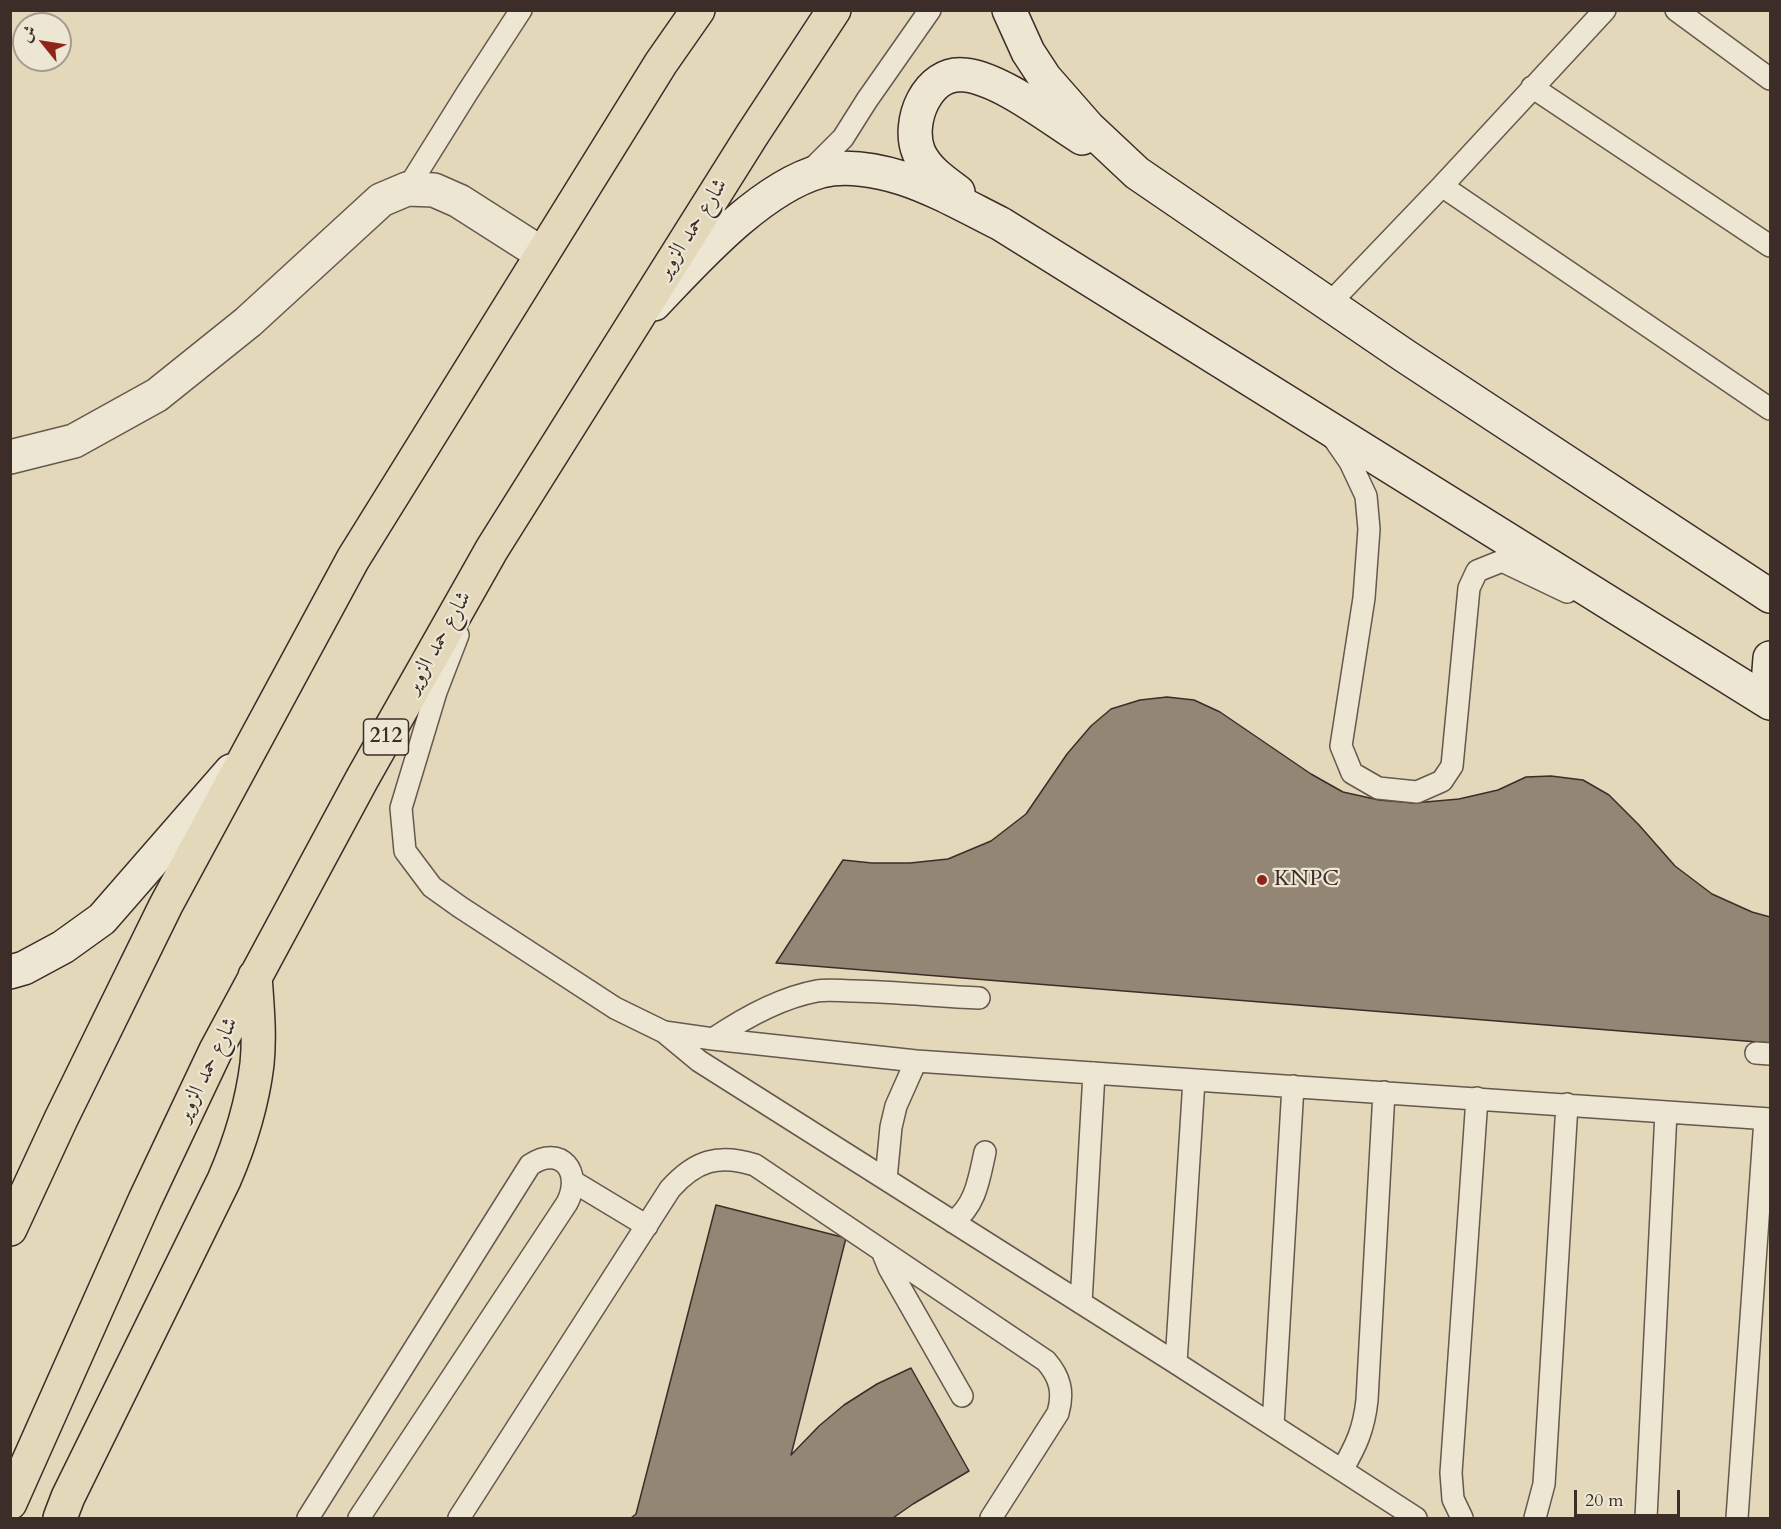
<!DOCTYPE html>
<html>
<head>
<meta charset="utf-8">
<style>
	body { margin:0 }
	#map { position:relative; width:1781px; height:1529px; overflow:hidden; background:#e4d8bb; font-family:Cardo,Amiri,serif }
	canvas { display:block }
	.frame { position:absolute; inset:0; border:12px solid #3c2d28; pointer-events:none }
	.north { position:absolute; left:12px; top:12px; width:60px; height:60px; box-sizing:border-box; background:#ede6d3; border:2px solid #a69c8f; border-radius:50%; rotate:300deg; font-size:16px; font-weight:700; line-height:24px; text-align:center; color:#3c2d28 }
	.north::after { content:''; display:block; margin:auto; width:21px; height:27px; background:#8f2418; clip-path:polygon(50% 0,100% 100%,50% 72%,0 100%) }
	.scale { position:absolute; left:1574px; top:1490px; width:106px; height:27px; box-sizing:border-box; border:3px solid #3c2d28; border-top:0; padding-left:8px; font-size:18px; line-height:21px; white-space:nowrap; color:#3c2d28; -webkit-text-stroke:4px #ede6d3; paint-order:stroke }
</style>
</head>
<body>
<div id="map">
<canvas width="1781" height="1529"></canvas>
<div class="frame"></div>
<div class="north">ش</div>
<div class="scale">20 m</div>
</div>
<script>
const ctx = document.querySelector('canvas').getContext('2d');
ctx.lineJoin = 'round';
function fill(path, color) { ctx.fillStyle = color; ctx.fill(path, 'evenodd'); }
function strokePath(path, color, width, dash) { ctx.strokeStyle = color; ctx.lineWidth = width; ctx.lineCap = dash ? 'butt' : 'round'; ctx.setLineDash(dash || []); ctx.stroke(path); }
function drawText(font, color, halo, rows, align = 'center') {
  ctx.font = font + ' Cardo,Amiri,serif'; ctx.lineWidth = 4.5; ctx.setLineDash([]); ctx.textBaseline = 'middle'; ctx.strokeStyle = halo; ctx.fillStyle = color; for (const [text, x, y, turn = 0] of rows) {
    ctx.save(); ctx.translate(x, y); ctx.rotate((+turn || 0) * Math.PI / 180); ctx.textAlign = isNaN(turn) ? turn : align; if (halo) ctx.strokeText(text, 0, 0); ctx.fillText(text, 0, 0); ctx.restore();
  }
}
const building = new Path2D(`
	M1167 697 1194 700 1220 712 1311 774 1343 792 1379 800 1414 803 1459 799 1498 790 1526 777 1551 776 1583 780 1609 795 1639 825 1675 866 1712 894 1752 912 1770 917V1043L776 963 843 860 872 863H910L948 859 991 841 1026 814 1067 754 1091 726 1111 709 1140 700Z
	M716 1205 846 1238 791 1455 819 1426 844 1405 877 1384 911 1368 969 1471 913 1504 893 1518H631L636 1514Z`);
const service = new Path2D(`
	M1676 10 1770 79
	M1532 87 1770 246
	M808 173 843 138 867 100 930 10
	M1442 186 1770 409
	M407 189 467 93 521 10
	M1329 304 1442 186 1605 10
	M1332 436 1350 462 1366 496 1369 529 1364 598 1341 746 1352 773 1378 788 1417 792 1442 781 1452 766 1469 588 1477 571 1502 561 1567 592
	M458 635 436 692 401 808 405 851 432 887 460 907 615 1008 664 1032 713 1039 916 1061 1770 1119
	M664 1032 699 1061 1176 1363 1416 1518
	M713 1039C744 1018 779 998 817 991 828 989 842 991 854 991 895 992 937 996 979 998
	M1756 1053 1770 1054
	M886 1179 891 1127 896 1106 916 1061
	M574 1182 647 1226
	M953 1222C976 1205 979 1179 985 1152
	M882 1251 889 1268 962 1396
	M1081 1303 1094 1073
	M1176 1363 1194 1080
	M1273 1425 1293 1086
	M1342 1470C1356 1446 1364 1429 1367 1400L1384 1092
	M308 1518 530 1165C561 1144 583 1172 567 1203L359 1518
	M459 1518 670 1189C695 1161 718 1153 755 1165L1046 1361C1060 1377 1064 1392 1058 1413L991 1518
	M1462 1518 1453 1499 1451 1473 1477 1098
	M1535 1518 1544 1484 1567 1104
	M1646 1518 1666 1112
	M1737 1518 1765 1119`);
const minor = new Path2D(`
	M10 457 74 441 157 395 248 322 381 200 407 189 434 190 459 201 542 254`);
const secondary = new Path2D(`
	M1009 10 1028 52 1045 78 1088 127 1137 173 1405 356 1770 596
	M958 192C943 181 927 170 919 153 906 123 927 70 965 75 1001 79 1050 118 1082 138
	M654 304C697 259 760 188 821 171 846 165 877 170 902 178 936 189 969 208 1001 224L1770 703
	M1770 658 1769 671 1770 686
	M10 972 24 968 63 947 102 919 231 771`);
const primary = new Path2D(`
	M10 1229 61 1119 166 905 353 559 661 63 698 10
	M10 1503 145 1200 216 1050 362 779 492 549 752 135 834 10
	M60 1518 68 1497 224 1180C240 1143 252 1105 257 1064 260 1035 257 1005 255 976`);
const markers = [
	[1262,880,6,"#8f2418"]
];
const shields = [
	[386,737,45]
];
const shieldNames = [
	["212",386,737]
];
const streetNames = [
	["شارع حمد الزوير",693,229,-58],
	["شارع حمد الزوير",439,643,-61],
	["شارع حمد الزوير",208,1070,-64]
];
const poiNames = [
	["KNPC",1274,880]
];
fill(building, '#938674');
strokePath(building, '#3c2d28', 1.5);
strokePath(service, '#66584d', 24);
strokePath(minor, '#66584d', 36);
strokePath(secondary, '#3c2d28', 36);
strokePath(primary, '#3c2d28', 36);
strokePath(service, '#ede6d3', 21);
strokePath(minor, '#ede6d3', 33);
strokePath(secondary, '#ede6d3', 33);
strokePath(primary, '#e4d8bb', 33);
for (const [x, y, r, color] of markers) { const dot = new Path2D(); dot.arc(x, y, r, 0, 2 * Math.PI); ctx.fillStyle = color; ctx.fill(dot); strokePath(dot, '#ede6d3', 2); }
for (const [x, y, w] of shields) { const box = new Path2D(); box.roundRect(x - w / 2, y - 18, w, 36, 4.5); ctx.fillStyle = '#ede6d3'; ctx.fill(box); strokePath(box, '#3c2d28', 1.5); }
drawText('bold 21px', '#3c2d28', null, shieldNames);
drawText('22px', '#3c2d28', '#ede6d3', streetNames);
drawText('22px', '#3c2d28', '#ede6d3', poiNames, 'left');
</script>
</body>
</html>
